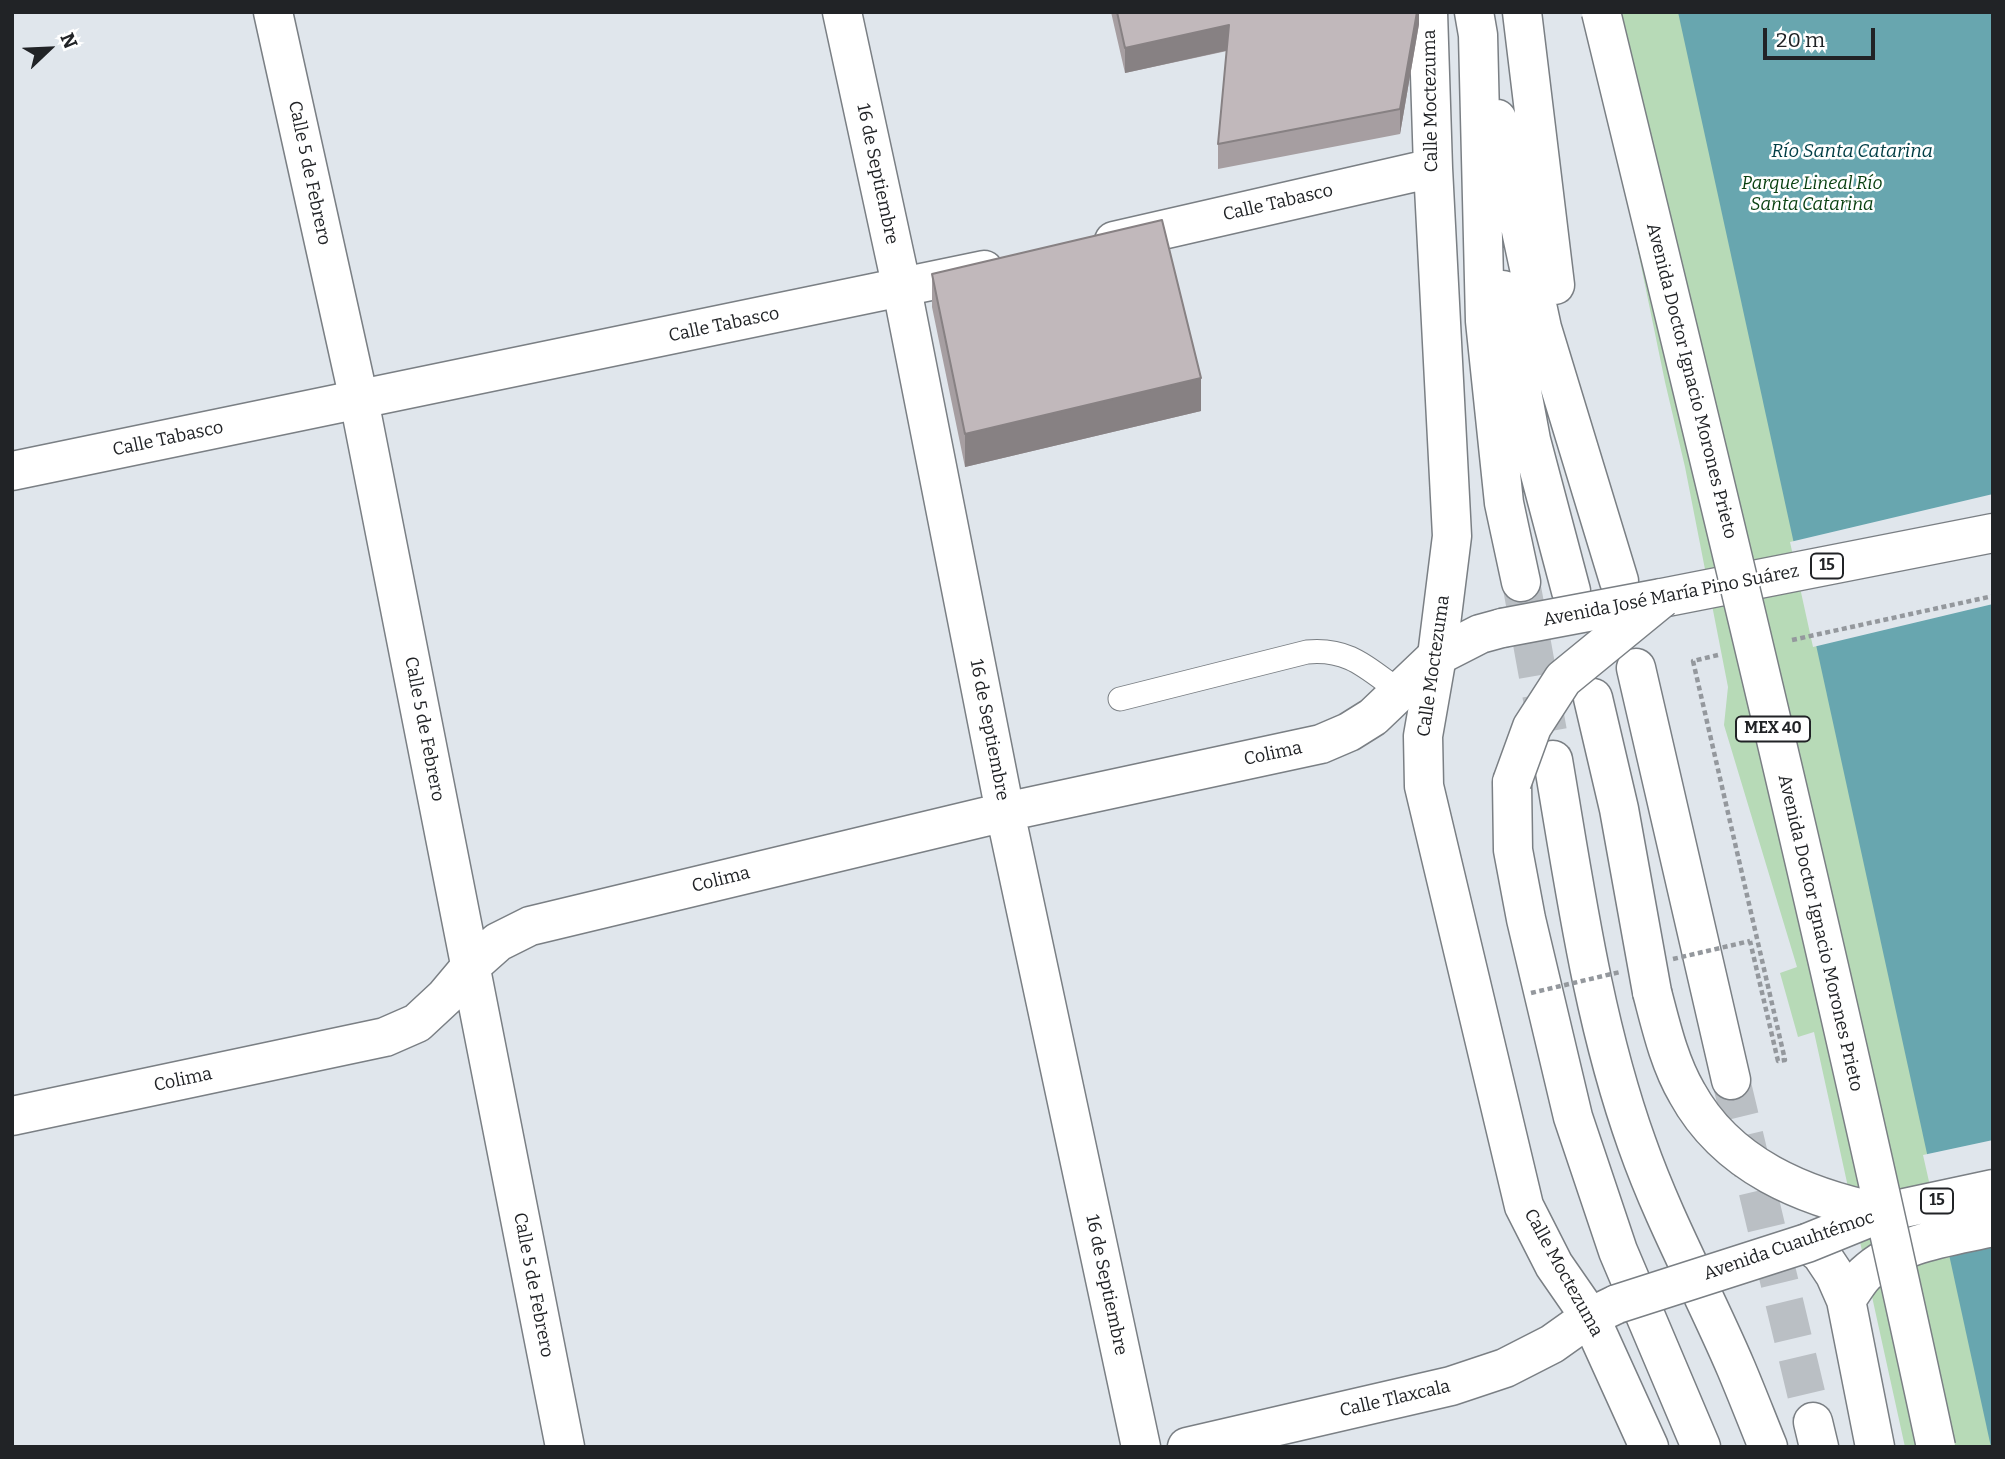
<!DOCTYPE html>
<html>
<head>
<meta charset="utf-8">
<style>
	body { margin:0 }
	#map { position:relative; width:2005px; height:1459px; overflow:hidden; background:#e0e6ec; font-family:Bitter,serif }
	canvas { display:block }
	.frame { position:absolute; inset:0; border:14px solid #212326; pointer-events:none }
	.north { position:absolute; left:14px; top:14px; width:70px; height:70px; -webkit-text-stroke:5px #fff; paint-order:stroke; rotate:67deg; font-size:19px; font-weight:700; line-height:28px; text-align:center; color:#212326 }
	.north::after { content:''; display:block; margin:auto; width:24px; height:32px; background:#212326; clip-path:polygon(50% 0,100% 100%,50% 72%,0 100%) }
	.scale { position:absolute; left:1763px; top:28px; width:112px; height:32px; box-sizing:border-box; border:4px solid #212326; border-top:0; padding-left:9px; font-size:21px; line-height:24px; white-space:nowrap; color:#212326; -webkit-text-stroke:5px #fff; paint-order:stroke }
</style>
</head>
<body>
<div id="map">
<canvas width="2005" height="1459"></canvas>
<div class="frame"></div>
<div class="north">N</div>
<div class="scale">20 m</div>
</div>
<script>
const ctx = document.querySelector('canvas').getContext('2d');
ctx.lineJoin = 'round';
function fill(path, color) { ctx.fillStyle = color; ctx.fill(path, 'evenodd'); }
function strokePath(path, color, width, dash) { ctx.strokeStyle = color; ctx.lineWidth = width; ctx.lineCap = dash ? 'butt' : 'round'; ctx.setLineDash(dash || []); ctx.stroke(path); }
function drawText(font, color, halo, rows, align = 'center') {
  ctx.font = font + ' Bitter,serif'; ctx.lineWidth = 5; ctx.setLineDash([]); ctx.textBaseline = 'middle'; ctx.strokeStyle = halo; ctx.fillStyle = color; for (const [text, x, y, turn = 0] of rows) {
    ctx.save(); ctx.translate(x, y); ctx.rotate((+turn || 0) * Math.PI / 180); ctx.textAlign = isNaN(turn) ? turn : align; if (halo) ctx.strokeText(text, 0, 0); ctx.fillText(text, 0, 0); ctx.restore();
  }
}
const green = new Path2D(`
	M1591 12H1993V1447H1905L1814 1032 1798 1037 1780 973 1797 967 1724 725 1728 687 1685 467 1665 382 1597 52Z`);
const water = new Path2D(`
	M1678 12H1993V1447H1991Z`);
const pier = new Path2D(`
	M1993 494V604L1813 647 1790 542Z
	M1993 1140V1247L1946 1257 1923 1155Z`);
const trunkTunnel = new Path2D(`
	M1521 582 1553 760
	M1731 1080 1813 1422`);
const path = new Path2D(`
	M1792 640 1993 596
	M1718 655 1693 661 1785 1060 1778 1061 1750 941`);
const service = new Path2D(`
	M1120 699 1307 652C1349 648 1367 668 1399 691`);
const minor = new Path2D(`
	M1428 12 1433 168 1452 536 1437 656 1423 736 1424 786 1524 1206 1554 1265 1590 1317 1649 1447
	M1114 241 1433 168
	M12 471 984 270`);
const tertiary = new Path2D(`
	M273 12 359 400 565 1447
	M842 12 902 289 1005 812 1141 1447
	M12 1116 385 1037 417 1023 445 997 471 966 498 942 530 926 1005 812 1321 744 1349 732 1373 717 1437 656 1480 634 1502 628
	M1187 1447 1451 1386 1505 1368 1552 1344 1590 1317 1617 1304`);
const trunk = new Path2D(`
	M1474 12 1478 35 1485 321 1504 503 1521 582
	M1522 12 1555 285
	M1497 119 1542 328 1619 581
	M1503 290 1531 440 1571 591
	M1662 598 1993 533
	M1636 668 1731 1080
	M1593 698 1619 809 1652 992
	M1553 760C1575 889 1593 1021 1637 1144 1664 1221 1704 1293 1736 1368 1747 1394 1757 1420 1768 1447
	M1512 782 1513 850 1526 919 1573 1117 1618 1251 1701 1447
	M1881 1213 1993 1189
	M1807 1243 1821 1254 1835 1275 1846 1300 1875 1447
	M1846 1300C1852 1292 1858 1281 1865 1274 1899 1242 1949 1237 1993 1227
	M1813 1422 1819 1447`);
const pathBridge = new Path2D(`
	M1673 959 1750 941
	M1531 993 1620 972`);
const tertiaryBridge = new Path2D(`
	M1502 628 1662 598
	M1617 1304 1807 1243 1881 1213`);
const trunkBridge = new Path2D(`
	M1601 12C1717 489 1833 967 1936 1447
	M1512 782 1532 727 1563 679 1662 598
	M1652 992C1661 1026 1669 1062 1687 1093 1727 1166 1804 1197 1881 1213`);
const wall = new Path2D(`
	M1111 12H1419V24L1400 134 1218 169V144L1227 51 1125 73Z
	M932 274 1201 411 965 467 932 307Z`);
const shadedWall = new Path2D(`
	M1417 12H1419V24L1400 134V109Z
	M1229 25V50L1125 73V48Z
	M1201 378V411L965 467V434Z`);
const building = new Path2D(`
	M1117 12H1417L1400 109 1218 144 1229 25 1125 48Z
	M1162 220 1201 378 965 434 932 274Z`);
const shields = [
	[1827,566,32],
	[1773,729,74],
	[1937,1201,32]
];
const shieldNames = [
	["15",1827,566],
	["MEX 40",1773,729],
	["15",1937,1201]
];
const streetNames = [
	["Calle Moctezuma",1431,101,-91],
	["Calle 5 de Febrero",309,173,78],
	["16 de Septiembre",877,174,78],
	["Calle Tabasco",1278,203,-13],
	["Calle Tabasco",724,325,-12],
	["Avenida Doctor Ignacio Morones Prieto",1691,381,76],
	["Calle Tabasco",168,439,-12],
	["Avenida José María Pino Suárez",1671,596,-11],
	["Calle Moctezuma",1434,666,-82],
	["Calle 5 de Febrero",424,729,79],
	["16 de Septiembre",989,730,79],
	["Colima",1273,754,-12],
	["Colima",721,880,-14],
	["Avenida Doctor Ignacio Morones Prieto",1820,933,77],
	["Colima",183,1080,-12],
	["Avenida Cuauhtémoc",1789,1246,-19],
	["Calle Moctezuma",1563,1273,61],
	["Calle 5 de Febrero",533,1285,79],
	["16 de Septiembre",1106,1285,78],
	["Calle Tlaxcala",1395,1399,-13]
];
const parkNames = [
	["Parque Lineal Río",1812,184],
	["Santa Catarina",1812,205]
];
const waterNames = [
	["Río Santa Catarina",1852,152]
];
fill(green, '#b7dab7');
fill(water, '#68a6af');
fill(pier, '#e0e6ec');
strokePath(trunkTunnel, '#babfc4', 38, [38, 19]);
strokePath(service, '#7a7f84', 25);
strokePath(minor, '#7a7f84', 41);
strokePath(tertiary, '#7a7f84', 41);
strokePath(trunk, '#7a7f84', 41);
strokePath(path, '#94989d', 4.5, [5, 3.5]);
strokePath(service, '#fff', 23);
strokePath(minor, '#fff', 38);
strokePath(tertiary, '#fff', 38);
strokePath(trunk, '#fff', 38);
strokePath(tertiaryBridge, '#7a7f84', 41, []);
strokePath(trunkBridge, '#7a7f84', 41, []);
strokePath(pathBridge, '#94989d', 4.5, [5, 3.5]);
strokePath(tertiaryBridge, '#fff', 38);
strokePath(trunkBridge, '#fff', 38);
fill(wall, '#a69ea1');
fill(shadedWall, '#878183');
fill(building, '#c1b8bb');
strokePath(building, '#878183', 2);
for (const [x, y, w] of shields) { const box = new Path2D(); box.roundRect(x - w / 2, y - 12.5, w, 25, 5); ctx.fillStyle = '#fff'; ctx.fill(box); strokePath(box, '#212326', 2); }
drawText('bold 16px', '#212326', null, shieldNames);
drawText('18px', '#212326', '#fff', streetNames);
drawText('italic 18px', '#073f0f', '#fff', parkNames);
drawText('italic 19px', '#003d45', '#fff', waterNames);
</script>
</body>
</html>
